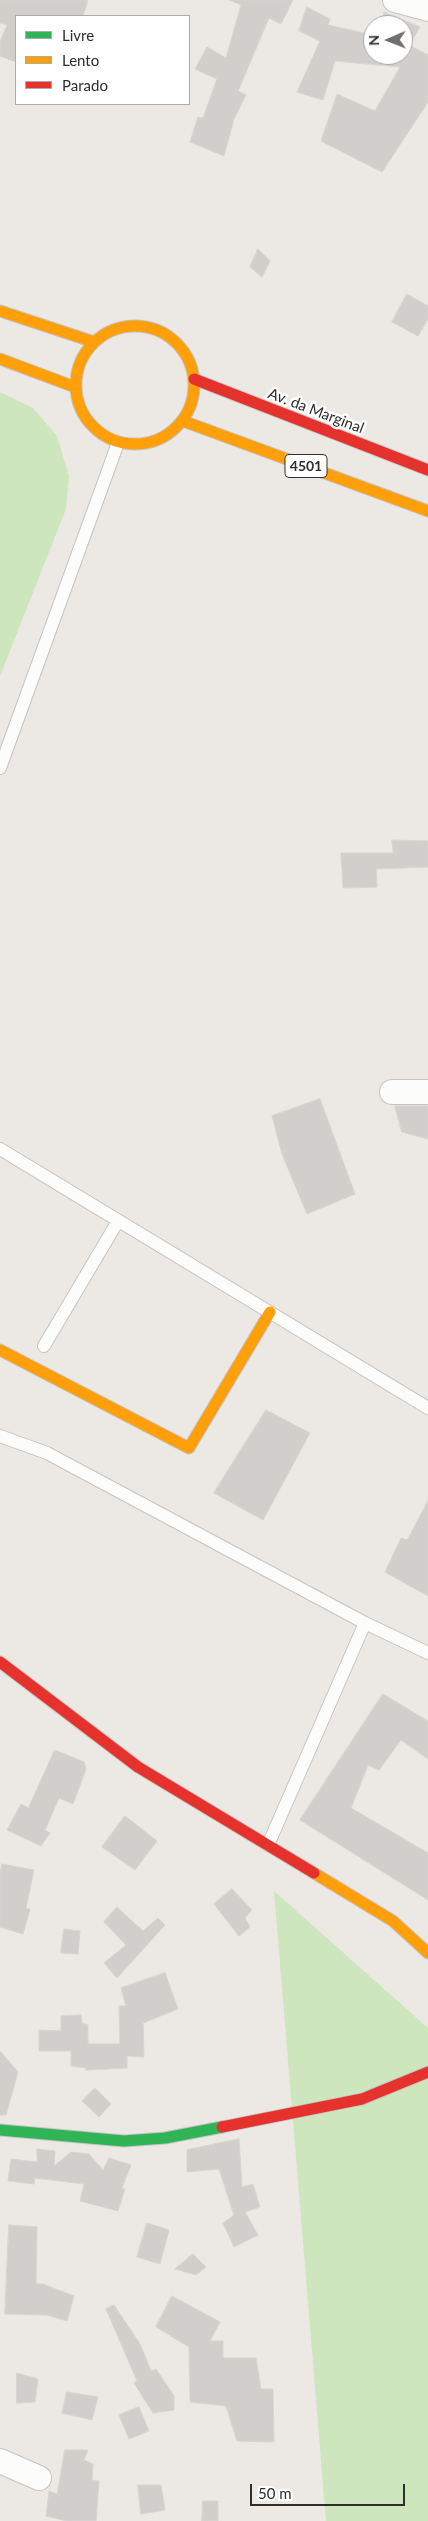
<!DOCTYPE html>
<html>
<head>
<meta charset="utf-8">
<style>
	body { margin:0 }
	#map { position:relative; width:428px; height:2521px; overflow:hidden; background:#ece8e4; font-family:Lato,sans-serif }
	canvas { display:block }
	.legend { position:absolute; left:15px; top:15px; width:175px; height:90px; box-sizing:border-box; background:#fff; border:1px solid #ababab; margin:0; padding:6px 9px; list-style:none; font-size:15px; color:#2e2e2e }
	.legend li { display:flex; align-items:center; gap:10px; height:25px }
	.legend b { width:25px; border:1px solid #ababab }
	.north { position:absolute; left:363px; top:15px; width:50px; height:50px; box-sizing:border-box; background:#fff; border:1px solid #ababab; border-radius:50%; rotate:269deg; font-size:14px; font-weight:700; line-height:20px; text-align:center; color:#2e2e2e }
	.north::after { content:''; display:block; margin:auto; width:18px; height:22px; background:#706f6e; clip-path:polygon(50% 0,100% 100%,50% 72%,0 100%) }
	.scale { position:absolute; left:250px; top:2484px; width:155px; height:22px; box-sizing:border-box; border:2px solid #2e2e2e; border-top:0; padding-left:6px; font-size:15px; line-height:18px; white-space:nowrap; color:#2e2e2e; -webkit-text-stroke:4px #fff; paint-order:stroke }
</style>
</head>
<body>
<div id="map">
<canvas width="428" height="2521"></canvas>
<ul class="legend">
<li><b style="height:6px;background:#30b455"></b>Livre</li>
<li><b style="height:6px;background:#ff9f0a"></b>Lento</li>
<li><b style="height:6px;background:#e5322d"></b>Parado</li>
</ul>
<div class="north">N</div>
<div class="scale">50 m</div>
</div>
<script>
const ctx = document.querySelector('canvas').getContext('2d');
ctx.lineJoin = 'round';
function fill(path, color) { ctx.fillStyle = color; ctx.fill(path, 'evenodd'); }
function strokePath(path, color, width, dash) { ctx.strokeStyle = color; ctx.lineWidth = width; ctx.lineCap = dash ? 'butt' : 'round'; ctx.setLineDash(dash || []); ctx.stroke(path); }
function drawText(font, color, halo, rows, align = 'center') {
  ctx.font = font + ' Lato,sans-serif'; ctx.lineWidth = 5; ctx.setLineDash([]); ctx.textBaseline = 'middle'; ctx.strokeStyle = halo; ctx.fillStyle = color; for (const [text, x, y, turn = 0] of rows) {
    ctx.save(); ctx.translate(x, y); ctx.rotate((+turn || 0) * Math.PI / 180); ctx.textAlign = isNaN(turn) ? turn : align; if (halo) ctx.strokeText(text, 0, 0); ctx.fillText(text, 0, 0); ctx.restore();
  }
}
const green = new Path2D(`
	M0 392 33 408 57 436 69 476 66 509 0 676Z
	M274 1891 428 2028V2521H326Z`);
const building = new Path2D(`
	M0 0H88L83 16H16V62L0 56V42L7 25 0 23Z
	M229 0H293L281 24 269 18 238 91 246 95 234 119 224 156 190 142 198 117 203 118 217 79 195 69 207 47 226 58 241 5Z
	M307 7 330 19 328 25 373 35V55H403V25H380L384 12 420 27 409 45 428 55V102L382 172 321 141 337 94 375 111 400 67 335 61 323 100 297 92 320 41 299 31Z
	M258 249 270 261 262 277 250 267Z
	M407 294 428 306V319L418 336 392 322Z
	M392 840 428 841V867L376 869 377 887 343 888 341 853H393Z
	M320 1099 355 1194 307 1214 282 1154 272 1116Z
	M395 1106H428V1139L402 1132Z
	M266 1410 310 1433 263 1520 214 1493Z
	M428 1501V1596L385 1572 401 1538 407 1540Z
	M383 1694 428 1721V1759L401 1740 379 1770 368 1765 351 1808 428 1853V1900L300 1820Z
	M55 1750 84 1762 86 1769 73 1804 59 1798 45 1830 50 1833 41 1846 7 1830 21 1804 28 1808Z
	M125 1816 157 1841 135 1870 102 1847Z
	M2 1864 34 1870 26 1908 30 1909 23 1934 0 1927V1874Z
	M232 1889 252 1910 245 1918 250 1927 239 1936 214 1904Z
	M117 1907 143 1931 158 1918 165 1925 117 1978 104 1963 126 1945 104 1922Z
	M64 1929 80 1931 78 1954 61 1953Z
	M165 1973 178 2009 143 2023 144 2057 127 2056V2068L86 2070V2068L71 2066V2051H39V2030L61 2031V2016L81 2015 82 2023 88 2025V2044H120L119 2006H126L121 1988Z
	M0 2051 18 2072 6 2115H0Z
	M95 2088 111 2104 99 2117 82 2101Z
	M239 2139 242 2187 253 2184 260 2207 245 2212 258 2235 234 2247 223 2223 234 2215 219 2169 187 2172V2150Z
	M37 2149 55 2151 54 2166 71 2152 89 2154 103 2170 109 2158 131 2165 122 2188 125 2189 118 2211 80 2201 84 2184 35 2178 34 2184 8 2181 11 2159 37 2162Z
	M147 2223 169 2230 160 2264 137 2257Z
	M9 2225 37 2227 36 2284H43L74 2296 67 2321 47 2315 5 2314Z
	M193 2254 206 2267 196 2275 175 2269Z
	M172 2296 220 2322 210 2341H223V2358H256L261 2389H273L274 2442 237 2441 226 2406 190 2402 189 2347 156 2327Z
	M114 2305 140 2344 151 2371 156 2369 174 2396V2410L153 2413 134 2383 137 2381 106 2309Z
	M17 2373 38 2379 35 2402 17 2403Z
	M67 2392 98 2397 92 2420 62 2413Z
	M139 2407 149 2431 129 2439 119 2415Z
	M65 2450H88L84 2460 93 2464 92 2480 99 2481 96 2521H67L46 2516 49 2491 57 2494Z
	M138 2485H161L165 2510 141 2514Z
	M203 2501H218V2521H202Z`);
const lane = new Path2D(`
	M0 768 118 443
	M0 1149 428 1408
	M44 1346 118 1221
	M0 1436 47 1453 365 1623 428 1653
	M268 1845 365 1623`);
const street = new Path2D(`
	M395 0 428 9
	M392 1092H428
	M0 2461 39 2478`);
const fast = new Path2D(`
	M0 2130 124 2141 165 2138 222 2127`);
const slow = new Path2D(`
	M0 311 94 342
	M76 385a59 59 0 1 1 118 0a59 59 0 1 1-118 0Z
	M0 359 75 387
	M183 421 428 511
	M0 1350 189 1448 270 1312
	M314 1873 393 1921 428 1953`);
const jam = new Path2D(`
	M194 379 428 470
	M0 1662 138 1767 314 1873
	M222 2127 362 2099 428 2072`);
const shields = [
	[306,466,42]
];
const shieldNames = [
	["4501",306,466]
];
const streetNames = [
	["Av. da Marginal",316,411,21]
];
fill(green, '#cee6be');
fill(building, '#d1cecb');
strokePath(building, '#d7d4d0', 1);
strokePath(lane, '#c5c4c5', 14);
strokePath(street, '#c5c4c5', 26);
strokePath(fast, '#c5c4c5', 13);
strokePath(slow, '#c5c4c5', 13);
strokePath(jam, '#c5c4c5', 13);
strokePath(lane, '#fcfcfb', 12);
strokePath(street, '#fcfcfb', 24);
strokePath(fast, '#30b455', 11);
strokePath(slow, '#ff9f0a', 11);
strokePath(jam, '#e5322d', 11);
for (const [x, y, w] of shields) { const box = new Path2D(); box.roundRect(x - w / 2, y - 11.5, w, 23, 4); ctx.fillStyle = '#fff'; ctx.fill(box); strokePath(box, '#2e2e2e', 1); }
drawText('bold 14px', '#2e2e2e', null, shieldNames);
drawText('15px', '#2e2e2e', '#fff', streetNames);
</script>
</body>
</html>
